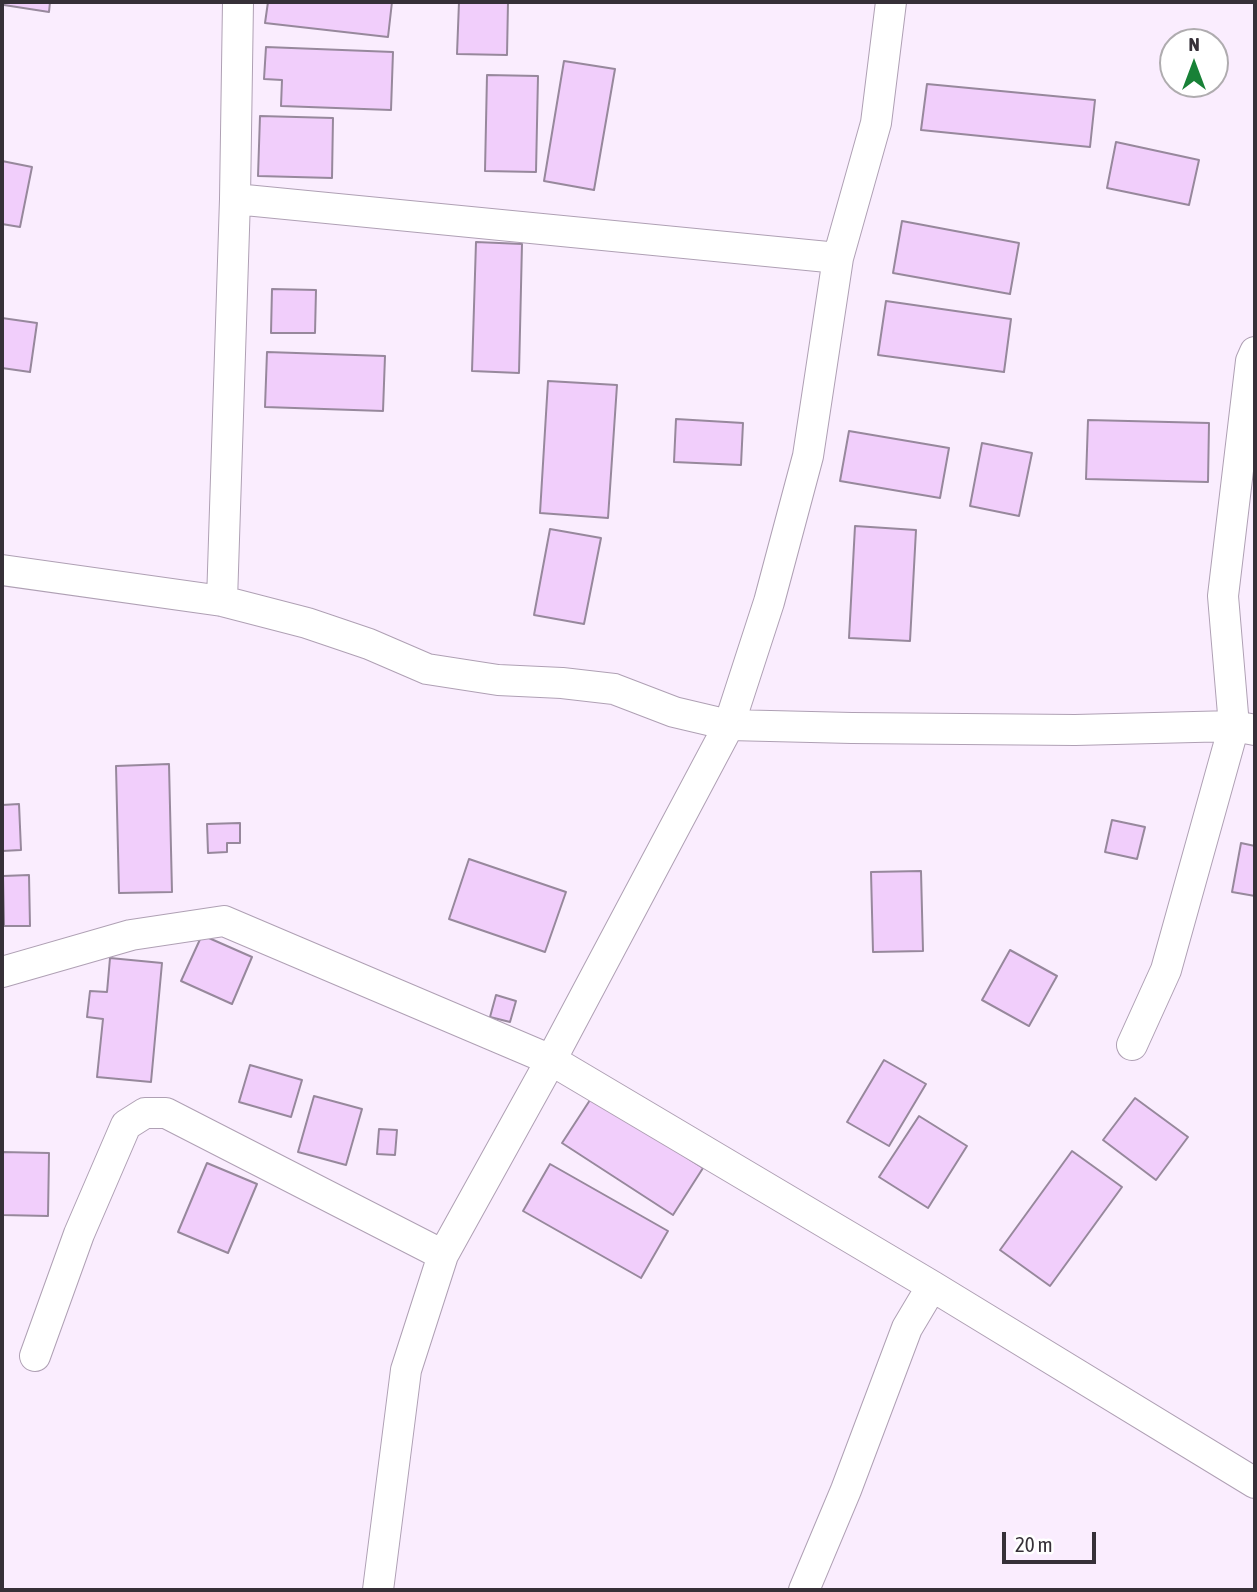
<!DOCTYPE html>
<html>
<head>
<meta charset="utf-8">
<style>
	body { margin:0 }
	#map { position:relative; width:1257px; height:1592px; overflow:hidden; background:#faedfe; font-family:"Asap Condensed",sans-serif }
	canvas { display:block }
	.frame { position:absolute; inset:0; border:4px solid #363038; pointer-events:none }
	.north { position:absolute; left:1159px; top:28px; width:70px; height:70px; box-sizing:border-box; background:#fff; border:2px solid #afacaf; border-radius:50%; rotate:0deg; font-size:19px; font-weight:700; line-height:28px; text-align:center; color:#363038 }
	.north::after { content:''; display:block; margin:auto; width:24px; height:32px; background:#188137; clip-path:polygon(50% 0,100% 100%,50% 72%,0 100%) }
	.scale { position:absolute; left:1002px; top:1532px; width:94px; height:32px; box-sizing:border-box; border:4px solid #363038; border-top:0; padding-left:9px; font-size:21px; line-height:24px; white-space:nowrap; color:#363038; -webkit-text-stroke:5px #fff; paint-order:stroke }
</style>
</head>
<body>
<div id="map">
<canvas width="1257" height="1592"></canvas>
<div class="frame"></div>
<div class="north">N</div>
<div class="scale">20 m</div>
</div>
<script>
const ctx = document.querySelector('canvas').getContext('2d');
ctx.lineJoin = 'round';
function fill(path, color) { ctx.fillStyle = color; ctx.fill(path, 'evenodd'); }
function strokePath(path, color, width, dash) { ctx.strokeStyle = color; ctx.lineWidth = width; ctx.lineCap = dash ? 'butt' : 'round'; ctx.setLineDash(dash || []); ctx.stroke(path); }
const building = new Path2D(`
	M5 2H50L49 12 4 5Z
	M268 2H392L388 37 265 23Z
	M459 2H508L507 55 457 54Z
	M266 47 393 52 391 110 281 106 282 80 264 79Z
	M564 61 615 69 594 190 544 181Z
	M487 75 538 76 536 172 485 171Z
	M927 84 1095 100 1090 147 921 130Z
	M260 116 333 118 332 178 258 176Z
	M1116 142 1199 160 1189 205 1107 188Z
	M2 161 32 167 20 227 2 224Z
	M902 221 1019 243 1010 294 893 273Z
	M476 242 522 244 519 373 472 371Z
	M272 289 316 290 315 333H271Z
	M886 301 1011 319 1004 372 878 355Z
	M2 318 37 323 30 372 2 368Z
	M267 352 385 356 383 411 265 407Z
	M548 381 617 385 608 518 540 513Z
	M676 419 743 423 741 465 674 462Z
	M1088 420 1209 423 1208 482 1086 479Z
	M849 431 949 448 940 498 840 481Z
	M982 443 1032 453 1019 516 970 506Z
	M855 526 916 530 910 641 849 638Z
	M550 529 601 538 584 624 534 615Z
	M169 764 172 892 119 893 116 766Z
	M19 804 21 850 2 851V805Z
	M1112 820 1145 827 1137 859 1105 852Z
	M240 823V843H227V852L208 853 207 824Z
	M1241 843 1255 846V896L1232 892Z
	M469 859 566 892 545 952 449 919Z
	M921 871 923 951 873 952 871 872Z
	M29 875 30 926H4L3 876Z
	M202 935 252 957 232 1004 181 981Z
	M1010 950 1057 976 1029 1026 982 1000Z
	M110 958 162 963 151 1082 97 1077 103 1019 87 1017 90 991 107 992Z
	M496 995 516 1001 510 1022 490 1017Z
	M884 1060 926 1084 889 1146 847 1122Z
	M250 1065 302 1080 291 1117 239 1102Z
	M314 1096 362 1109 346 1165 298 1152Z
	M592 1097 703 1168 673 1215 562 1143Z
	M1135 1098 1188 1137 1156 1180 1103 1140Z
	M919 1116 967 1146 928 1208 879 1177Z
	M379 1129 397 1130 395 1155 377 1154Z
	M1072 1151 1122 1187 1050 1286 1000 1250Z
	M2 1152 49 1153 48 1216 2 1215Z
	M207 1163 257 1184 228 1253 178 1232Z
	M550 1164 668 1231 641 1278 523 1211Z`);
const street = new Path2D(`
	M891 2 876 123 838 258 808 456 769 602 729 725 551 1060 932 1286 1255 1483
	M235 199 838 258
	M2 570 222 601 307 623 369 644 427 669 498 680 562 683 614 689 674 712 729 725 852 728 1075 730 1234 726 1255 730
	M222 601 235 199 238 2
	M2 972 131 935 224 921 551 1060 443 1255 406 1370 378 1590
	M1132 1045 1166 970 1234 726 1223 596 1251 361 1255 352
	M35 1356 79 1234 126 1125 145 1113H166L443 1255
	M804 1590 846 1490 907 1328 932 1286`);
fill(building, '#f1cefb');
strokePath(building, '#97889c', 2);
strokePath(street, '#afa0b4', 32);
strokePath(street, '#fff', 30);
</script>
</body>
</html>
